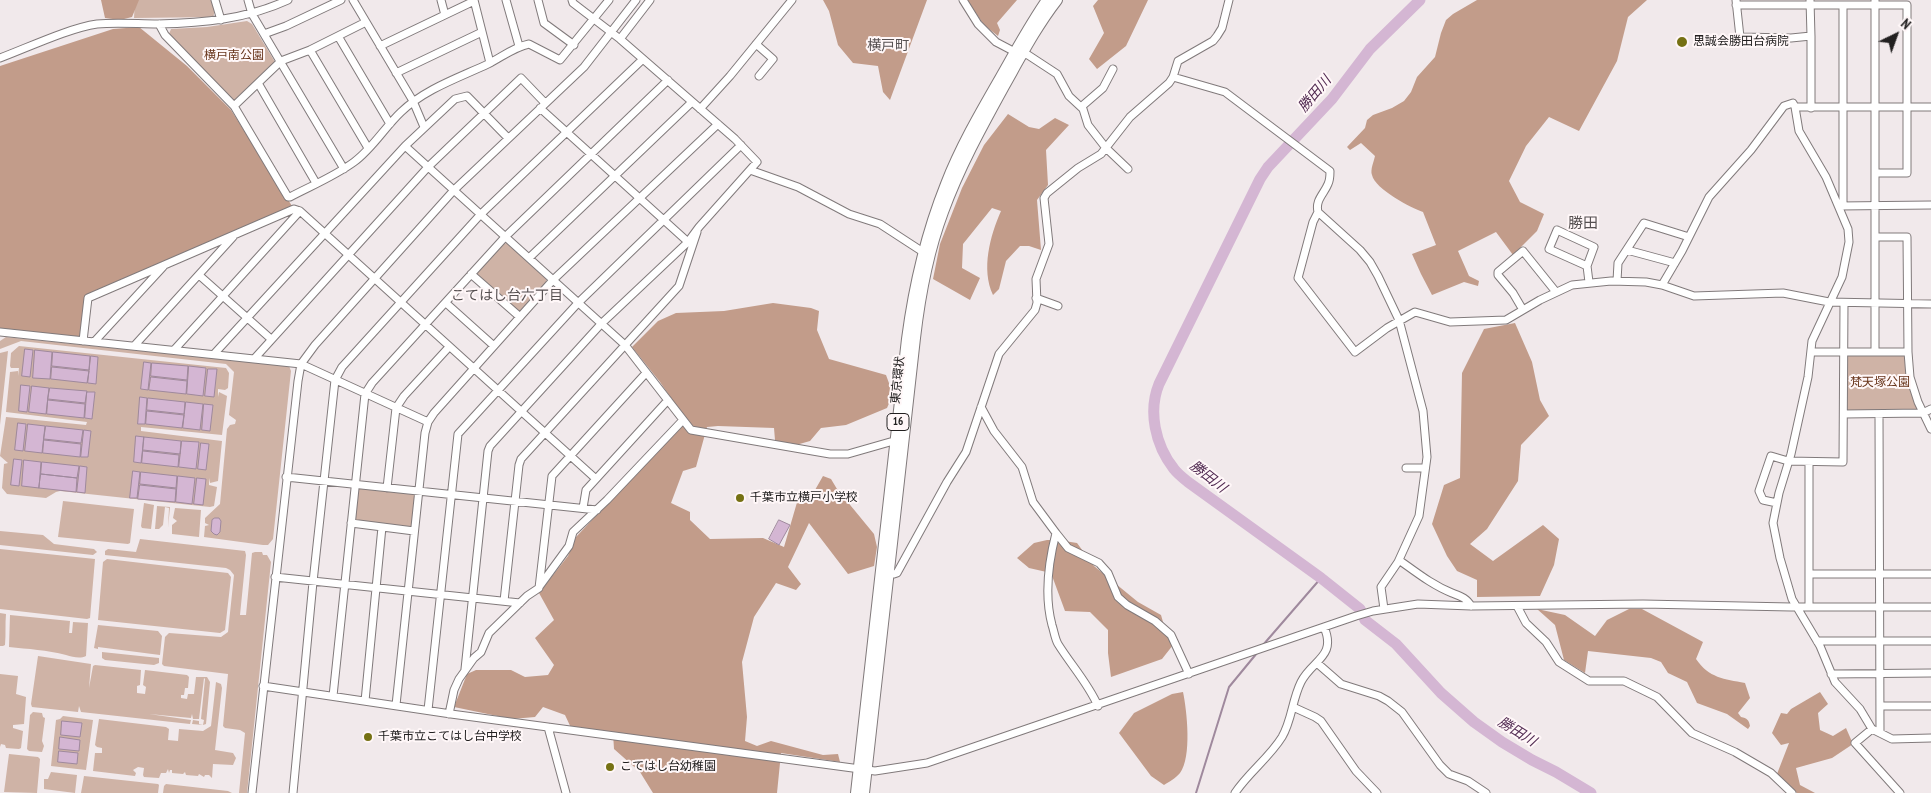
<!DOCTYPE html>
<html>
<head>
<meta charset="utf-8">
<style>
	body { margin:0 }
	#map { position:relative; width:1931px; height:793px; overflow:hidden; background:#f1e9eb; font-family:"PT Sans Narrow",sans-serif }
	canvas { display:block }
	.north { position:absolute; left:1871px; top:10px; width:50px; height:50px; -webkit-text-stroke:4px #fff7f8; paint-order:stroke; rotate:42deg; font-size:14px; font-weight:700; line-height:20px; text-align:center; color:#222020 }
	.north::after { content:''; display:block; margin:auto; width:18px; height:22px; background:#222020; clip-path:polygon(50% 0,100% 100%,50% 72%,0 100%) }
</style>
</head>
<body>
<div id="map">
<canvas width="1931" height="793"></canvas>
<div class="north">N</div>
</div>
<script>
const ctx = document.querySelector('canvas').getContext('2d');
ctx.lineJoin = 'round';
function fill(path, color) { ctx.fillStyle = color; ctx.fill(path, 'evenodd'); }
function strokePath(path, color, width, dash) { ctx.strokeStyle = color; ctx.lineWidth = width; ctx.lineCap = dash ? 'butt' : 'round'; ctx.setLineDash(dash || []); ctx.stroke(path); }
function drawText(font, color, halo, rows, align = 'center') {
  ctx.font = font + ' "PT Sans Narrow","Noto Sans JP",sans-serif'; ctx.lineWidth = 4; ctx.setLineDash([]); ctx.textBaseline = 'middle'; ctx.strokeStyle = halo; ctx.fillStyle = color; for (const [text, x, y, turn = 0] of rows) {
    ctx.save(); ctx.translate(x, y); ctx.rotate((+turn || 0) * Math.PI / 180); ctx.textAlign = isNaN(turn) ? turn : align; if (halo) ctx.strokeText(text, 0, 0); ctx.fillText(text, 0, 0); ctx.restore();
  }
}
const green = new Path2D(`
	M135 0H212L215 11 213 17 134 18Z
	M247 21 252 24 275 62 234 103 169 34 171 29 207 27Z
	M507 243 546 279 547 282 520 313H517L476 276 475 273 502 244Z
	M6 337 289 366 291 371 273 539 268 545H263L204 537 205 526 209 525 205 523V518L220 504 227 429 230 425 235 424 236 420 229 415 234 372 226 364 21 341 0 349V341Z
	M19 346 226 368 229 373 228 388 225 390 218 389V397L219 392 227 396 222 435 141 427V431L222 441 218 481 210 483 209 478V485L217 487 214 506 210 507 60 491 56 492 46 498 7 494 2 488 4 464 8 463 0 456 6 417 86 425 87 422 6 412 10 372 18 371V376L19 368H11L10 366 11 353Z
	M8 351 0 425V353Z
	M1846 354H1907L1920 412H1846Z
	M359 488 414 494 416 496 412 527 410 529 356 523 353 520 356 491Z
	M63 501 134 509 130 543 128 544 58 537Z
	M144 503 154 505 151 529 142 528 141 526Z
	M157 506 170 507 168 528 169 508 165 507 163 525 159 529H155Z
	M175 508 201 510 199 537 172 534V525L177 521 173 518Z
	M0 531 43 535 54 544 94 549 97 552 93 555 0 545Z
	M140 539 245 551 246 555 240 615H246L252 553 255 552H262L263 555H267L271 562 247 793H239L245 733 240 730 225 728 223 726 228 674 164 666 162 664 165 637 169 633 221 637 228 632 234 575 230 570 226 568 105 555V551L108 549 136 552Z
	M0 549 95 559 90 618 87 619 0 609Z
	M107 559 228 573 231 577 225 630 220 633 98 620 103 562Z
	M0 613 6 614C5 624 6 634 5 645L3 646H0Z
	M10 615 70 621 69 633H72L73 622 88 623 86 656C80 659 73 657 66 655 47 650 28 649 9 647Z
	M98 625 158 631 162 636 160 655 98 647V649L94 648Z
	M102 652 159 658V663L154 665 105 660 102 658Z
	M38 656 91 664 89 688 93 666 95 665 141 670 140 685 137 686V693L145 694 146 687 143 685 145 670 187 675 189 677 188 688H185L184 695H181V698L187 699 188 694H194L196 677H207L210 682 206 724 203 725 192 724 193 720 199 721V724L203 725 204 720 201 719 205 679 204 678 199 719H193L192 714 191 718 149 714 191 720 190 724 81 712 79 706 78 712 32 707 31 704Z
	M0 674 18 676 16 694 26 697 24 724 13 725V728L23 731 21 748 19 749 6 748 5 745 1 744 0 747Z
	M216 682 221 684 222 688 215 750 233 753 236 758 233 765 213 764 212 778 209 775H205L204 777 199 774 198 776 186 775 185 772 183 774 172 773V770H170L169 773 168 769 166 773H161L159 778 144 777 143 775 144 768 138 767 133 770 136 773 135 776 93 771 95 753H102V748L97 747 95 745 99 719 166 727 169 729 168 740 178 741 179 729 203 731 211 726Z
	M33 712 42 713 43 717 45 718 42 741 44 746 42 752 29 751 27 749 30 715Z
	M63 716 93 720 86 770 51 766 56 720 60 719Z
	M9 754 38 757 40 759 37 793 4 792Z
	M51 772 77 775 75 793 44 789V779H48Z
	M84 776 158 784 159 785 158 793H81Z
	M166 784 228 791 232 793H163L164 786Z`);
const forest = new Path2D(`
	M101 0H139L132 17 120 20 105 18Z
	M823 0H927L890 100 883 92 878 66 853 63 838 45 829 11Z
	M967 0H1017L997 23 1000 30 998 36 984 25Z
	M1098 0H1148L1126 46 1097 69 1089 59 1104 33 1093 6Z
	M1477 0H1647L1628 17 1617 61 1579 131 1549 117 1526 146 1509 181 1520 202 1544 214 1537 231 1513 255 1496 232 1458 251 1469 276 1479 281 1478 286 1464 282 1432 295 1421 274 1412 254 1436 245 1423 212C1411 208 1375 189 1372 175 1370 170 1374 161 1375 156L1361 143 1350 150 1347 147 1365 128 1367 120 1373 115 1392 108 1404 101 1411 92 1417 77 1435 57 1441 33 1446 20 1453 14Z
	M139 27 187 66 231 110 292 206 218 240 85 297 80 337 0 331V66L113 29Z
	M1008 114 1029 127 1039 129 1055 118 1069 125 1046 150 1048 185 1037 200 1041 250 1029 246H1020L1006 261 999 289 993 295C981 269 990 236 1001 211L992 208 963 244 962 268 980 278 970 300 933 279 940 244 962 188 984 145Z
	M773 303 811 308 819 311 817 330 829 359 886 375 893 394 887 408 846 425 821 428 810 441 789 447 775 440 774 428 718 426 707 427 696 467 683 471 671 503 690 512V520L710 539 763 538 784 547 798 499 815 490 823 476 831 479 837 489 874 534 877 547 874 566 848 574 809 523 788 567 801 584 796 590 776 583 754 617 742 662 747 717 745 741 757 746 771 741 823 755 838 754 840 762 781 753 777 793H653L640 772 614 749 613 733 572 730 565 715 543 707 535 717 512 719 454 707 467 674 476 670H511L525 677 548 675 554 665 535 638 554 620 539 593 568 556 576 537 686 420 660 382 632 347 658 321 676 313 724 311Z
	M1515 323 1532 362 1540 400 1549 416 1521 445 1518 481 1487 529 1470 544 1493 561 1543 525 1559 539 1554 565 1540 596 1477 597V580L1457 571 1447 556 1432 524 1444 485 1460 478 1462 373 1484 329Z
	M1047 540H1058L1077 543 1094 566 1138 602 1161 615 1165 629 1173 645 1162 659 1111 677 1108 653V630L1090 612 1065 611 1051 573 1029 568 1017 558 1034 543Z
	M1537 609 1565 615 1595 636 1607 620 1629 609H1642L1703 642 1696 659C1709 678 1724 679 1745 683L1750 698 1738 713 1741 717C1747 718 1749 720 1750 726L1748 729 1727 714 1697 703 1687 682 1668 673 1661 662 1651 658 1588 651 1585 673 1564 660 1555 625Z
	M1183 692C1187 711 1192 757 1180 773 1176 778 1169 782 1164 785L1151 776 1119 733 1134 713 1172 694Z
	M1820 692 1828 704 1818 713 1820 730 1833 736 1846 728 1853 744 1832 758 1796 768 1800 785 1815 793H1797L1777 774 1789 743 1781 745 1772 733 1781 713 1787 714 1791 709Z`);
const water = new Path2D(`
	M25 349 33 350 30 377 22 376Z
	M35 350 52 352 50 379 33 378Z
	M53 352 90 356 89 370 52 366Z
	M91 356 98 357 96 384 88 383Z
	M144 362 151 363 148 390 141 389Z
	M152 363 188 366 187 380 151 376Z
	M189 366 206 368 203 396 187 394Z
	M52 367 89 371 87 383 51 379Z
	M208 369H217L214 397 205 396Z
	M151 377 187 381 186 394 149 390Z
	M21 385 30 386 27 412 19 411Z
	M32 386 49 388 46 414 29 412Z
	M50 388 87 391 85 403 48 399Z
	M87 392H95L92 419 85 418Z
	M140 397 147 398 145 424H138Z
	M148 398 185 402 184 414 147 410Z
	M48 400 85 404 84 418 47 414Z
	M186 402 203 404 200 430 183 428Z
	M204 404 213 405 210 431 202 430Z
	M147 411 184 415 182 428 146 424Z
	M18 423 26 424 23 451 15 450Z
	M28 424 45 426 42 453 25 451Z
	M46 426 83 430 81 443 44 439Z
	M84 430 91 431 88 457H81Z
	M136 436 144 437 141 463 134 462Z
	M144 437 181 441 180 454 143 450Z
	M44 440 81 444 80 457 43 453Z
	M182 441 199 442 196 469 179 467Z
	M201 443 209 444 206 470 198 469Z
	M143 451 179 455 178 467 142 463Z
	M14 459 22 460 19 486 11 485Z
	M24 460 41 462 39 488 22 486Z
	M42 462 79 466 77 478 41 474Z
	M80 466 87 467 85 493 77 492Z
	M133 471 140 472 137 498H130Z
	M141 472 177 476 176 488 140 484Z
	M41 474 77 478 76 492 39 488Z
	M178 476 195 478 192 504 176 502Z
	M197 478 206 479 203 505 194 504Z
	M140 485 176 489 175 502 138 499Z
	M215 518H219L221 521 220 532 217 535 214 534 211 531 212 520Z
	M779 520 790 525 779 545 769 539Z
	M62 721 82 723 80 737 61 735Z
	M60 737 80 740 79 751 59 749Z
	M59 751 78 753 77 764 58 762Z`);
const stream = new Path2D(`
	M1263 645 1321 578
	M1196 793 1229 687 1257 653`);
const river = new Path2D(`
	M1420 0 1370 49 1332 99 1268 167 1260 179 1159 384C1148 411 1155 445 1174 469 1177 473 1183 478 1188 482L1321 578 1360 609 1365 620 1396 644 1441 693 1474 722 1502 742 1532 760 1556 772 1591 793`);
const minor = new Path2D(`
	M215 0 221 20
	M248 0 252 14 344 169
	M353 0 413 101 424 127
	M441 0 445 15
	M474 0 490 63
	M506 0 519 46
	M538 0 544 23 574 45
	M963 0 978 24 996 42 1015 52 1028 55 1057 74 1069 96 1083 109 1088 125 1106 148 1128 169
	M1736 0 1740 37 1791 38 1811 36V108
	M1810 0 1811 36
	M1875 0V352
	M1736 5H1907V173H1875
	M366 22 310 50 281 61 234 106 288 197H290C311 186 335 176 354 162 372 149 385 127 401 112 425 89 458 78 488 64 502 57 514 47 529 44L560 60 609 0
	M159 24 165 35 234 106
	M264 34 286 26 341 0
	M338 36 390 124
	M620 39 650 0
	M756 44 773 59 759 76
	M380 46 474 1
	M310 50 368 148
	M0 58C27 48 69 28 97 24 117 22 138 24 158 24 203 23 247 19 288 0
	M396 73 482 32
	M1173 77 1225 92 1330 171C1330 175 1330 180 1328 184 1324 194 1315 200 1318 212L1360 250 1370 262 1378 276 1399 320 1423 411 1427 457 1419 516 1398 562 1381 587 1384 609
	M258 83 316 183
	M1081 107 1103 88 1113 69
	M1795 107 1799 131 1826 177 1848 229 1849 242 1842 277 1812 341 1808 377 1791 454 1779 493 1773 523 1780 558 1792 599 1820 646 1835 682 1860 709 1872 729 1892 739 1931 738
	M540 108 688 242
	M700 109 730 76 792 0
	M405 146 625 345 691 430 830 454H848L890 442H900
	M750 170 798 187 849 214 880 224 923 252
	M1843 205V5
	M1839 206 1931 205
	M1318 212 1313 222 1298 278 1355 352 1387 328 1415 312 1450 322 1506 320 1540 300 1572 285 1611 281 1646 282 1662 285 1694 296 1783 293 1829 302 1931 304
	M1875 237H1907L1908 352 1910 377 1918 402 1931 429
	M1627 250 1675 263
	M529 258 692 102
	M1587 266 1549 249 1557 230 1594 247 1587 266 1589 282
	M471 274 520 317
	M199 275 271 339
	M1617 281 1618 263 1644 223 1689 237
	M1662 285 1682 251 1709 197 1751 150 1784 106 1793 103 1795 107H1931
	M1036 298 1058 306
	M446 303 494 346
	M1523 310 1513 293 1498 275V272L1523 251 1556 292
	M0 332 301 364 428 422
	M83 341 88 298 294 209 300 211 596 479
	M94 342 163 267
	M134 346 233 237
	M174 350 300 211
	M1811 352H1908
	M214 354 405 146 455 99 467 96 508 138
	M254 359 428 167 521 78 545 103
	M981 407 994 431 1022 467 1033 502 1056 533C1048 564 1044 595 1052 625 1054 631 1055 639 1058 644 1071 665 1088 683 1098 706
	M1844 414 1923 413 1931 409
	M1879 414 1880 733
	M1809 462V607
	M1406 468H1424
	M286 477 597 510
	M387 488 396 408 404 396 449 347
	M1777 503 1763 500 1759 491 1771 456 1788 461 1843 462 1844 303
	M583 508 586 490 668 400
	M351 523 414 531
	M1056 533 1068 548 1099 563 1108 573 1118 597 1127 605 1155 621 1171 635 1189 674
	M1399 560C1416 572 1432 585 1452 593 1460 596 1467 598 1471 606
	M886 573 894 574 897 573 947 482 966 452 999 354 1035 310 1037 303 1036 279 1049 244 1044 198 1047 193 1078 168 1101 154 1130 117 1169 83 1173 77 1178 61 1213 41 1217 36 1222 28 1229 0
	M1809 574H1931
	M275 577 520 603
	M539 587 569 546 573 532 607 500 683 420
	M504 601 519 465 521 459 679 286 697 232
	M1517 606 1526 623 1546 642 1559 662 1589 681H1624L1657 697 1692 733 1735 752 1771 773 1792 793
	M1817 641H1931
	M1317 663 1341 684 1379 696 1388 701 1402 712 1440 765 1449 774 1468 781 1486 793
	M465 669 488 451 490 446 601 324 688 242 699 227 757 162 735 139 620 39 573 3 572 0
	M1831 674 1931 673
	M263 686 451 714 875 771 927 763 1356 616 1373 611 1418 604 1471 606 1643 604 1791 607H1931
	M333 696 365 394 372 383 505 237 668 80
	M365 701 382 527
	M396 705 425 433 428 422 434 413 553 280 718 124
	M1880 706H1931
	M1293 707 1315 717 1321 721 1356 771 1377 793
	M428 710 458 434 578 303 741 145
	M449 714 454 690 459 679 474 658 481 652 489 633 527 596 539 588 552 476 646 373
	M548 727 566 793
	M1872 729 1855 743 1900 793
	M252 793 298 381 301 364 315 345 454 190 584 67 636 0
	M293 793 313 582 335 380 342 367 480 215 643 59
	M1235 793C1248 773 1269 758 1282 737 1292 720 1292 700 1301 682 1312 660 1337 657 1324 627`);
const highway = new Path2D(`
	M856 793 907 339C914 286 926 234 946 184 960 148 979 115 998 82 1014 54 1029 26 1047 0
	M864 793 915 338C920 295 928 252 943 212 959 168 981 128 1003 88 1020 58 1036 27 1057 0`);
const markers = [
	[1682,42,6,"#757113"],
	[740,498,5,"#757113"],
	[368,737,5,"#757113"],
	[610,767,5,"#757113"]
];
const shields = [
	[898,422,22]
];
const shieldNames = [
	["16",898,422]
];
const poiNames = [
	["思誠会勝田台病院",1693,42],
	["千葉市立横戸小学校",750,498],
	["千葉市立こてはし台中学校",378,737],
	["こてはし台幼稚園",620,767]
];
const parkNames = [
	["横戸南公園",234,56],
	["梵天塚公園",1880,383]
];
const streetNames = [
	["東京環状",898,380,-84]
];
const neighbourhoodNames = [
	["横戸町",888,46],
	["こてはし台六丁目",507,296]
];
const waterNames = [
	["勝田川",1315,94,-50],
	["勝田川",1208,477,38],
	["勝田川",1517,732,32]
];
const quarterNames = [
	["勝田",1583,224]
];
fill(green, '#cfb3a6');
fill(forest, '#c29c8a');
fill(water, '#d4b6d3');
strokePath(water, '#9f899d', 1);
strokePath(stream, '#9f899d', 2);
strokePath(river, '#d4b6d3', 11);
strokePath(minor, '#817a7b', 9);
strokePath(highway, '#817a7b', 12);
strokePath(minor, '#fff', 7);
strokePath(highway, '#fff', 10);
for (const [x, y, r, color] of markers) { const dot = new Path2D(); dot.arc(x, y, r, 0, 2 * Math.PI); ctx.fillStyle = color; ctx.fill(dot); strokePath(dot, '#fff7f8', 2); }
for (const [x, y, w] of shields) { const box = new Path2D(); box.roundRect(x - w / 2, y - 8.5, w, 17, 4); ctx.fillStyle = '#fff7f8'; ctx.fill(box); strokePath(box, '#222020', 1); }
drawText('bold 11px', '#222020', null, shieldNames);
drawText('12px', '#222020', '#fff7f8', poiNames, 'left');
drawText('12px', '#68351b', '#fff7f8', parkNames);
drawText('12px', '#222020', '#fff7f8', streetNames);
drawText('14px', '#575152', '#fff7f8', neighbourhoodNames);
drawText('italic 14px', '#522b52', '#fff7f8', waterNames);
drawText('15px', '#575152', '#fff7f8', quarterNames);
</script>
</body>
</html>
